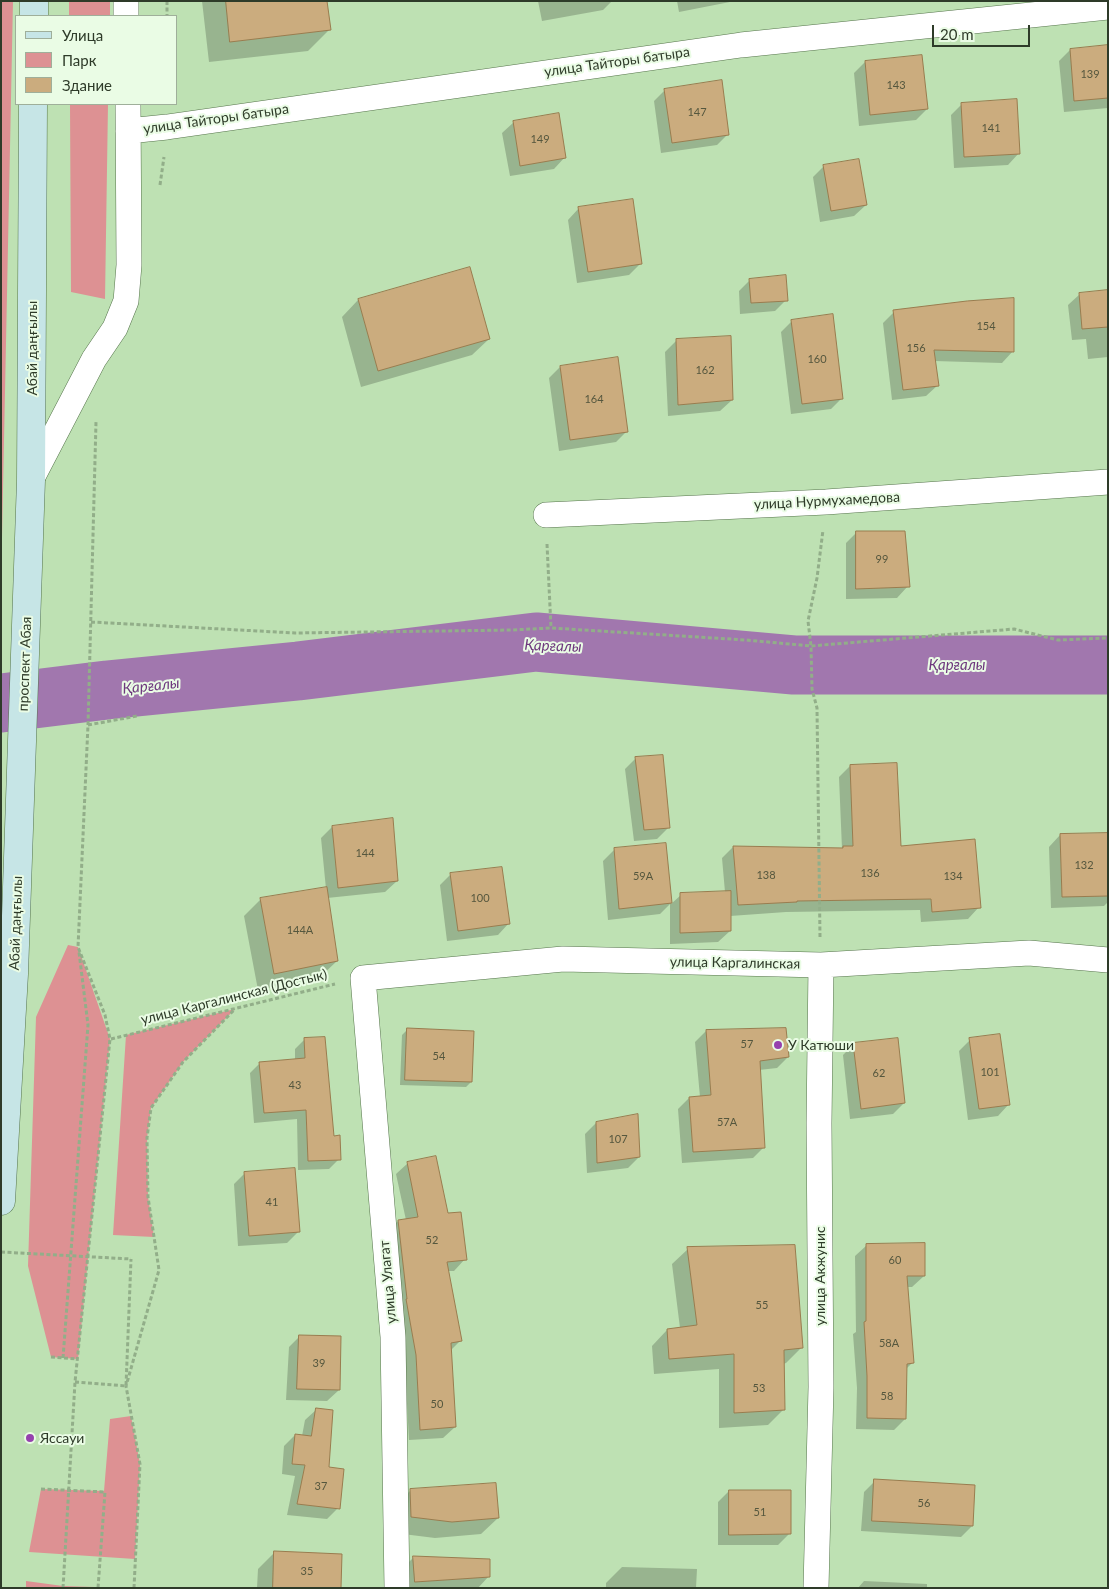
<!DOCTYPE html>
<html>
<head>
<meta charset="utf-8">
<style>
	body { margin:0 }
	#map { position:relative; width:1109px; height:1589px; overflow:hidden; background:#bee1b3; font-family:Lato,sans-serif }
	canvas { display:block }
	.frame { position:absolute; inset:0; border:2px solid #2e3b29; pointer-events:none }
	.legend { position:absolute; left:15px; top:15px; width:162px; height:90px; box-sizing:border-box; background:#eafce5; border:1px solid #9faf9a; margin:0; padding:6px 9px; list-style:none; font-size:15px; color:#2e3b29 }
	.legend li { display:flex; align-items:center; gap:10px; height:25px }
	.legend b { width:25px; border:1px solid #9faf9a }
	.scale { position:absolute; left:932px; top:25px; width:98px; height:22px; box-sizing:border-box; border:2px solid #2e3b29; border-top:0; padding-left:6px; font-size:15px; line-height:18px; white-space:nowrap; color:#2e3b29; -webkit-text-stroke:4px #eafce5; paint-order:stroke }
</style>
</head>
<body>
<div id="map">
<canvas width="1109" height="1589"></canvas>
<div class="frame"></div>
<ul class="legend">
<li><b style="height:6px;background:#c6e5e6"></b>Улица</li>
<li><b style="height:14px;background:#dd9193"></b>Парк</li>
<li><b style="height:14px;background:#cbac7e"></b>Здание</li>
</ul>
<div class="scale">20 m</div>
</div>
<script>
const ctx = document.querySelector('canvas').getContext('2d');
ctx.lineJoin = 'round';
function fill(path, color) { ctx.fillStyle = color; ctx.fill(path, 'evenodd'); }
function strokePath(path, color, width, dash) { ctx.strokeStyle = color; ctx.lineWidth = width; ctx.lineCap = dash ? 'butt' : 'round'; ctx.setLineDash(dash || []); ctx.stroke(path); }
function drawText(font, color, halo, rows, align = 'center') {
  ctx.font = font + ' Lato,sans-serif'; ctx.lineWidth = 4; ctx.setLineDash([]); ctx.textBaseline = 'middle'; ctx.strokeStyle = halo; ctx.fillStyle = color; for (const [text, x, y, turn = 0] of rows) {
    ctx.save(); ctx.translate(x, y); ctx.rotate((+turn || 0) * Math.PI / 180); ctx.textAlign = isNaN(turn) ? turn : align; if (halo) ctx.strokeText(text, 0, 0); ctx.fillText(text, 0, 0); ctx.restore();
  }
}
const green = new Path2D(`
	M1 1H13L1 587Z
	M69 1H110V16H69Z
	M70 104H108L105 299 71 292Z
	M68 945 78 947 110 1039 78 1359 51 1357 28 1266 36 1017Z
	M235 1009 183 1062 151 1108 147 1138 148 1197 154 1237 113 1235 126 1035Z
	M131 1416 140 1464 135 1559 29 1552 41 1489 104 1491 110 1419Z
	M26 1581 63 1586 126 1588H26Z`);
const shadow = new Path2D(`
	M202 1H326L329 30 308 51 209 62Z
	M538 1H612L603 10 542 21Z
	M677 1H735L679 12Z
	M1108 46V108L1064 112 1059 61 1070 50Z
	M865 62 927 109 916 120 859 126 854 73Z
	M665 90 728 134 717 145 661 153 654 101Z
	M962 104 1019 153 1008 165 954 168 951 115Z
	M514 122 565 157 554 169 510 176 502 133Z
	M824 166 866 205 854 216 820 222 813 177Z
	M579 208 640 264 629 275 577 283 568 220Z
	M750 280 786 300 775 311 740 314 739 291Z
	M1108 291V357L1088 359 1086 339 1072 340 1068 305 1080 294Z
	M358 300 489 339 472 355 361 387 342 317Z
	M894 312 1013 351 1002 363 934 361 938 385 926 396 892 400 883 323Z
	M792 321 842 398 831 409 791 414 781 332Z
	M676 341 732 400 720 411 668 416 665 352Z
	M560 367 627 431 616 442 559 451 549 378Z
	M857 532 908 586 897 598 846 599V543Z
	M636 758 668 828 657 839 634 841 625 769Z
	M850 766 899 847 979 907 968 919 921 922 920 910 786 912 730 916V931L718 942 670 944V904L660 914 608 920 603 861 615 849 665 844 671 904 681 895 725 892 722 858 733 847 842 849 839 777Z
	M332 827 397 881 385 892 327 898 337 961 320 977 258 990 244 916 261 899 326 889 321 838Z
	M1108 834V902L1104 906 1051 908 1049 847 1060 835Z
	M451 874 509 923 498 935 447 941 440 885Z
	M407 1030 471 1082 466 1087 400 1085 402 1035Z
	M706 1031 788 1057 777 1068 759 1070 764 1147 753 1158 682 1163 678 1109 689 1098 700 1097 695 1042Z
	M305 1039 339 1159 329 1169 298 1170 297 1119 254 1123 250 1073 260 1063 295 1060V1049Z
	M970 1040 1009 1104 998 1116 968 1120 959 1051Z
	M854 1044 904 1103 893 1114 850 1119 843 1055Z
	M596 1123 639 1157 628 1168 587 1173 585 1134Z
	M408 1163 447 1215 465 1259 454 1271H448L461 1340 450 1351 455 1427 443 1438 409 1440 405 1367 387 1232 398 1221 406 1220 396 1174Z
	M245 1173 298 1232 287 1243 238 1246 234 1184Z
	M867 1245 924 1276 912 1287H907L912 1363 906 1369 905 1419 894 1430 856 1429 857 1388 853 1334 856 1332 855 1256Z
	M688 1249 801 1348 786 1363 783 1364 784 1409 768 1425 719 1428V1369L654 1374 652 1346 667 1330 680 1328 672 1264Z
	M300 1336 339 1390 327 1401 286 1400 289 1347Z
	M317 1409 328 1468 338 1508 327 1519 287 1515 295 1476 282 1474 284 1446 295 1435 302 1436 305 1420Z
	M875 1481 972 1526 961 1537 861 1531 864 1492Z
	M410 1491 498 1518 481 1534 435 1538 395 1533 394 1507Z
	M729 1491 789 1534 778 1545H718V1502Z
	M275 1552 339 1588H257L258 1569Z
	M414 1557 489 1576 478 1588H398L397 1574Z
	M622 1567 697 1569 696 1588H606V1583Z
	M864 1581 927 1584V1588H858Z`);
const river = new Path2D(`
	M1 703 107 690 298 671 536 642 794 665H1108`);
const building = new Path2D(`
	M226 1H327L331 30 230 42Z
	M1108 45V98L1074 101 1070 49Z
	M922 55 928 109 870 115 865 61Z
	M722 80 729 135 672 143 664 89Z
	M1017 99 1020 154 964 157 961 103Z
	M559 113 566 158 520 166 513 121Z
	M859 159 867 205 831 211 823 165Z
	M633 199 642 264 588 272 578 207Z
	M470 267 490 339 378 371 358 299Z
	M786 275 788 301 751 303 749 279Z
	M1108 290V327L1082 329 1079 293Z
	M1014 298V352L934 350 939 386 903 390 893 310 967 301Z
	M833 314 843 399 802 404 791 320Z
	M731 336 733 400 678 405 676 339Z
	M618 357 628 432 570 440 560 366Z
	M856 531H905L910 587 856 589Z
	M663 755 670 828 644 830 635 757Z
	M897 763 901 846 975 839 981 908 932 912 931 899 797 901V902L738 905 733 846 843 848V846H853L850 765Z
	M393 818 398 881 338 888 332 826Z
	M1108 833V896L1062 897 1060 834Z
	M666 843 672 903 619 909 614 848Z
	M502 867 510 924 458 931 450 873Z
	M327 887 338 961 274 974 260 898Z
	M731 891V931L680 933V893Z
	M407 1028 474 1031 472 1082 405 1080Z
	M786 1028 789 1057 760 1061 765 1148 693 1152 689 1097 711 1095 706 1030Z
	M1000 1034 1010 1105 979 1109 969 1038Z
	M325 1037 334 1136 340 1135 341 1160 308 1161 306 1110 264 1113 259 1062 305 1058 304 1038Z
	M898 1038 905 1103 861 1109 853 1043Z
	M638 1114 640 1157 597 1163 596 1122Z
	M436 1156 448 1213 461 1212 467 1260 447 1262 462 1341 451 1343 456 1427 420 1430 416 1355 406 1299H407L398 1220 418 1217 407 1162Z
	M295 1168 300 1232 249 1236 244 1172Z
	M925 1243V1276H907L914 1363 907 1364 906 1419 867 1418V1376L864 1322 866 1321V1244Z
	M795 1245 803 1348 784 1350 785 1410 734 1413V1354L669 1359 667 1329 697 1325 687 1247Z
	M299 1335 341 1336 340 1390 297 1389Z
	M316 1408 333 1410 329 1467 344 1469 340 1509 297 1504 305 1465 292 1464 295 1434 311 1436Z
	M874 1479 975 1485 973 1526 872 1521Z
	M496 1483 499 1518 452 1522 411 1517 410 1489Z
	M729 1490H791V1534L729 1535Z
	M274 1551 342 1554 341 1588H273Z
	M413 1556 490 1559V1577L415 1582Z`);
const path = new Path2D(`
	M167 1V16
	M160 185 164 157
	M547 544 551 628
	M91 622 295 633 512 630 551 628 746 640 811 646 1014 629 1058 640 1108 638
	M88 725 137 716
	M820 937 817 708 812 689 811 646 808 621 817 578 823 530
	M111 1039 335 984
	M51 1357 78 1359
	M63 1358 88 1025 79 952
	M75 1382 126 1386 131 1259
	M41 1489 105 1492 98 1588
	M63 1588 75 1382 110 1039 105 1015 78 947 88 725 96 422
	M134 1588 140 1464 126 1386 159 1270 148 1197 147 1138 151 1108 183 1062 235 1009`);
const street = new Path2D(`
	M126 1V16
	M128 131 167 127 741 45 1108 7
	M31 480 94 359 115 328 126 301 129 265 128 104
	M546 515 826 502 1108 482
	M397 1588 393 1337 363 978 563 959 821 965 1029 953 1108 960
	M816 1588 821 1387 819 1123 821 965`);
const secondary = new Path2D(`
	M34 16V1
	M1 1201 14 974 31 480 33 104`);
const pathBridge = new Path2D(`
	M1 1252 131 1259`);
const markers = [
	[778,1045,5,"#9641ae"],
	[30,1438,5,"#9641ae"]
];
const numberNames = [
	["139",1090,74],
	["143",896,85],
	["147",697,112],
	["141",991,128],
	["149",540,139],
	["154",986,326],
	["156",916,348],
	["160",817,359],
	["162",705,370],
	["164",594,399],
	["99",882,559],
	["144",365,853],
	["132",1084,865],
	["136",870,873],
	["138",766,875],
	["59А",643,876],
	["134",953,876],
	["100",480,898],
	["144А",300,930],
	["57",747,1044],
	["54",439,1056],
	["101",990,1072],
	["62",879,1073],
	["43",295,1085],
	["57А",727,1122],
	["107",618,1139],
	["41",272,1202],
	["52",432,1240],
	["60",895,1260],
	["55",762,1305],
	["58А",889,1343],
	["39",319,1363],
	["53",759,1388],
	["58",887,1396],
	["50",437,1404],
	["37",321,1486],
	["56",924,1503],
	["51",760,1512],
	["35",307,1571]
];
const streetNames = [
	["улица Тайторы батыра",617,62,-8],
	["улица Тайторы батыра",216,119,-8],
	["Абай даңғылы",32,348,-90],
	["улица Нурмухамедова",827,501,-3],
	["проспект Абая",25,664,-88],
	["Абай даңғылы",16,923,-88],
	["улица Каргалинская",735,963,1],
	["улица Каргалинская (Достык)",234,997,-14],
	["улица Акжунис",820,1276,-90],
	["улица Улагат",388,1282,-95]
];
const poiNames = [
	["У Катюши",788,1045],
	["Яссауи",40,1438]
];
const waterNames = [
	["Қарғалы",553,646,2],
	["Қарғалы",957,665],
	["Қарғалы",151,686,-6]
];
fill(green, '#dd9193');
fill(shadow, '#0003');
strokePath(river, '#a177ae', 59);
fill(building, '#cbac7e');
strokePath(building, '#997c4f', 1);
strokePath(street, '#55744b', 26);
strokePath(secondary, '#55744b', 29);
strokePath(path, '#92ae89', 3, [4, 2.5]);
strokePath(street, '#fff', 25);
strokePath(secondary, '#c6e5e6', 28);
strokePath(pathBridge, '#92ae89', 3, [4, 2.5]);
for (const [x, y, r, color] of markers) { const dot = new Path2D(); dot.arc(x, y, r, 0, 2 * Math.PI); ctx.fillStyle = color; ctx.fill(dot); strokePath(dot, '#eafce5', 2); }
drawText('11px', '#55573e', null, numberNames);
drawText('14px', '#2e3b29', '#eafce5', streetNames);
drawText('14px', '#2e3b29', '#eafce5', poiNames, 'left');
drawText('italic 15px', '#6e387e', '#eafce5', waterNames);
</script>
</body>
</html>
